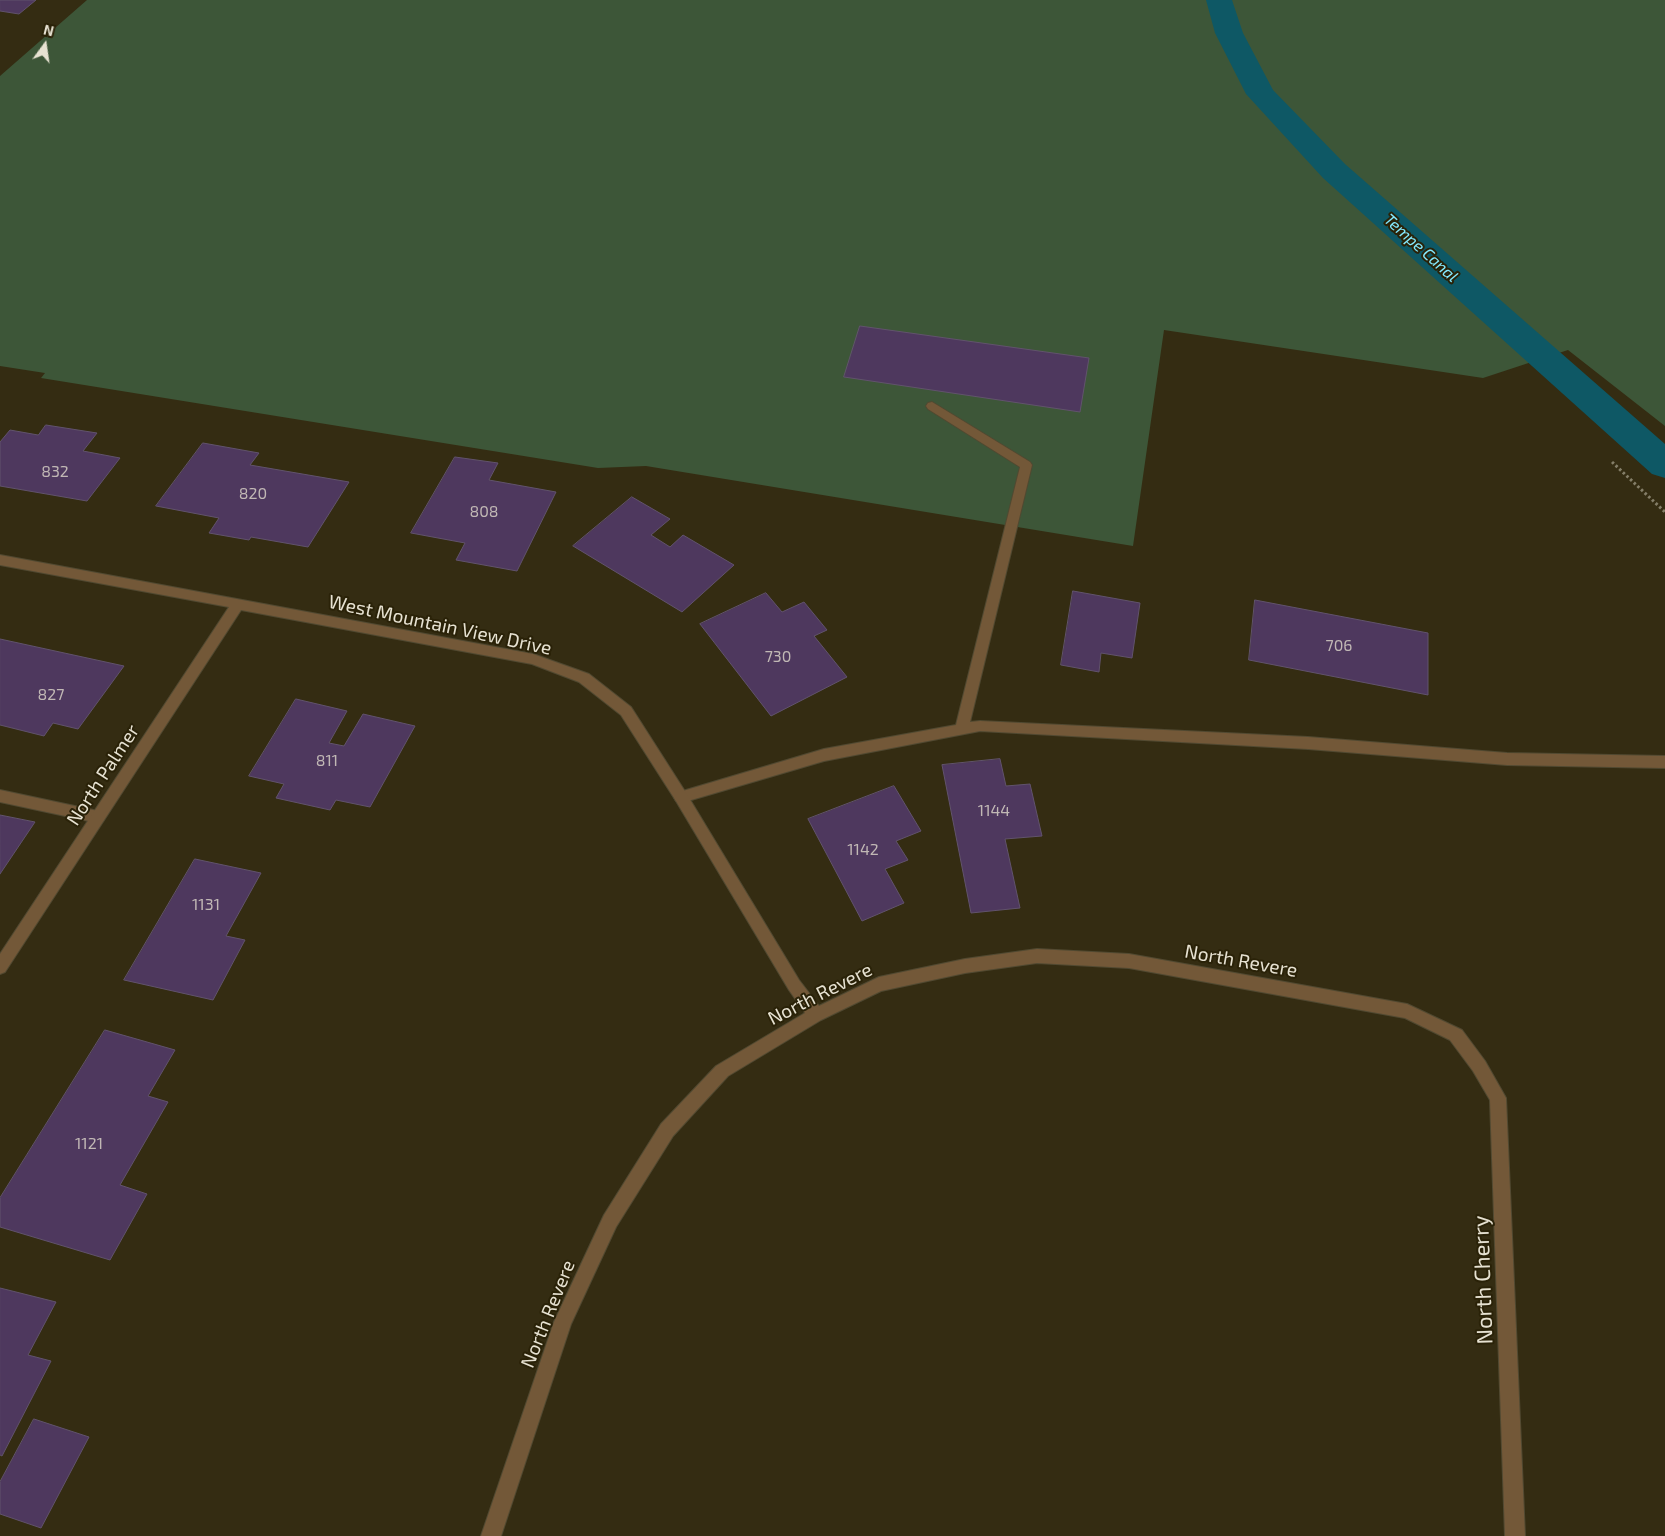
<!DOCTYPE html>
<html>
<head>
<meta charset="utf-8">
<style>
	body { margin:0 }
	#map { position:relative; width:1665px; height:1536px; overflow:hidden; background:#342c12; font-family:"Exo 2",sans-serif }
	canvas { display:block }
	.north { position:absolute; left:20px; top:20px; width:50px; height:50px; -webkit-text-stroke:4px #2a2208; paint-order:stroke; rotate:14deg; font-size:14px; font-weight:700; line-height:20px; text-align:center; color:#e7e2d2 }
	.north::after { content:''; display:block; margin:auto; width:18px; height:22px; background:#e7e2d2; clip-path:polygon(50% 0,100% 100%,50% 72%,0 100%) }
</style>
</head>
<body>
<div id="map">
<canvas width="1665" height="1536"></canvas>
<div class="north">N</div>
</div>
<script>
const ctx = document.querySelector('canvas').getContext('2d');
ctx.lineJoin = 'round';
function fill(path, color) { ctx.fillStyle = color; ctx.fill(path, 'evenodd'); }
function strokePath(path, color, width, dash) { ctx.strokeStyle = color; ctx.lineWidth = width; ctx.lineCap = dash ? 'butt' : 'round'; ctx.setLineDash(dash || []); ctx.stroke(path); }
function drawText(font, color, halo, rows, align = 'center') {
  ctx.font = font + ' "Exo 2",sans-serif'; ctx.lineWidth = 4; ctx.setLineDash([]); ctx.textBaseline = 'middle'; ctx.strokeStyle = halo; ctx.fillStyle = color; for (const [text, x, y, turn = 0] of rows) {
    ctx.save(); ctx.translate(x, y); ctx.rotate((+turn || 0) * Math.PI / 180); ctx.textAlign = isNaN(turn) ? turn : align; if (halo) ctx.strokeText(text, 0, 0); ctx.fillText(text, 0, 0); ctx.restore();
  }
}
const green = new Path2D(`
	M87 0H1665V426L1568 350 1483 378 1164 330 1133 546 646 466 598 468 41 378 45 373 0 366V76Z`);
const canal = new Path2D(`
	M1206 0H1232L1243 33 1273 90 1345 164 1665 444V478L1652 474 1323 178 1246 94 1215 33Z`);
const building = new Path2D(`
	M0 0H36L19 14 0 11Z
	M860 326 1089 358 1080 412 844 377Z
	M46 425 97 433 83 451 120 458 87 501 0 486V442L10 430 38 435Z
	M203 443 259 453 250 465 349 482 308 547 251 537 249 540 209 533 219 518 156 506Z
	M455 457 498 463 489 480 556 492 517 571 456 560 465 543 411 533Z
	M632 497 670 519 651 535 670 547 683 535 734 565 682 612 573 546Z
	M1073 591 1140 603 1132 658 1101 653 1099 672 1061 665Z
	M766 593 782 612 804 602 827 630 814 636 847 677 771 716 700 624Z
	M1255 600 1428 633V695L1249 660Z
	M0 639 124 666 78 729 53 723 44 736 0 725Z
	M296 699 347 711 329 743 344 746 363 714 415 726 370 807 336 800 330 810 276 798 284 784 249 776Z
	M1000 759 1006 786 1030 784 1042 836 1005 839 1020 908 971 913 942 765Z
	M894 786 921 831 896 841 908 860 885 869 904 903 862 921 808 819Z
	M0 815 35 822 0 874Z
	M195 859 261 873 226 936 245 940 213 1000 124 980Z
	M105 1030 175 1050 148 1096 168 1102 120 1185 147 1194 110 1260 0 1227V1198Z
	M0 1288 56 1302 28 1355 51 1361 2 1456 0 1455Z
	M34 1419 89 1437 41 1528 0 1514V1482Z`);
const path = new Path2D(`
	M1612 462 1665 512`);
const service = new Path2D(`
	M932 402 1030 462 1032 465 970 722 980 721 1308 737 1507 753 1665 756V768L1507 765 1308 749 980 731 824 761 681 803 676 801 674 797 676 793 824 749 956 725 1020 467 928 409 926 406 928 403Z
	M0 790 98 811 103 813 105 817 103 821 98 823 0 802Z`);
const minor = new Path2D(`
	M0 555 533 654 589 674 631 707 686 793 799 980 819 1006 879 977 965 959 1037 949 1129 954 1407 1004 1462 1030 1485 1061 1506 1098 1525 1536H1505L1490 1100 1473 1071 1450 1040 1405 1018 1129 968 1037 963 965 973 881 991 821 1020 728 1076 673 1136 616 1227 571 1324 501 1536H481L554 1322 604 1215 661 1124 716 1066 805 1013 789 990 676 801 621 715 579 682 532 664 241 610 5 972 0 974V954L229 607 0 565Z`);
const farWaternames = [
	["Tempe Canal",1421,248,42]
];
const numberNames = [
	["832",55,472],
	["820",253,494],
	["808",484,512],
	["706",1339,646],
	["730",778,657],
	["827",51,695],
	["811",327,761],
	["1144",994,811],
	["1142",863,850],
	["1131",206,905],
	["1121",89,1144]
];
const streetNames = [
	["West Mountain View Drive",440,625,12],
	["North Palmer",103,775,-57],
	["North Revere",1241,961,10],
	["North Revere",820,994,-27],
	["North Revere",548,1314,-68]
];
const nearStreetnames = [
	["North Cherry",1483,1280,-92]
];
fill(green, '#3d5638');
fill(canal, '#0e5865');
fill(building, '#4e385e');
strokePath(building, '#61536c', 1);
strokePath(service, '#514931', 2);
strokePath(minor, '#514931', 2);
strokePath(path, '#847e68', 3, [2.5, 2.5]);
fill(service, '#735838');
fill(minor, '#735838');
drawText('italic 16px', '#84eaff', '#2a2208', farWaternames);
drawText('16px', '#c1b8b5', null, numberNames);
drawText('19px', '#e7e2d2', '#2a2208', streetNames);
drawText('22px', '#e7e2d2', '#2a2208', nearStreetnames);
</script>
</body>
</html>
